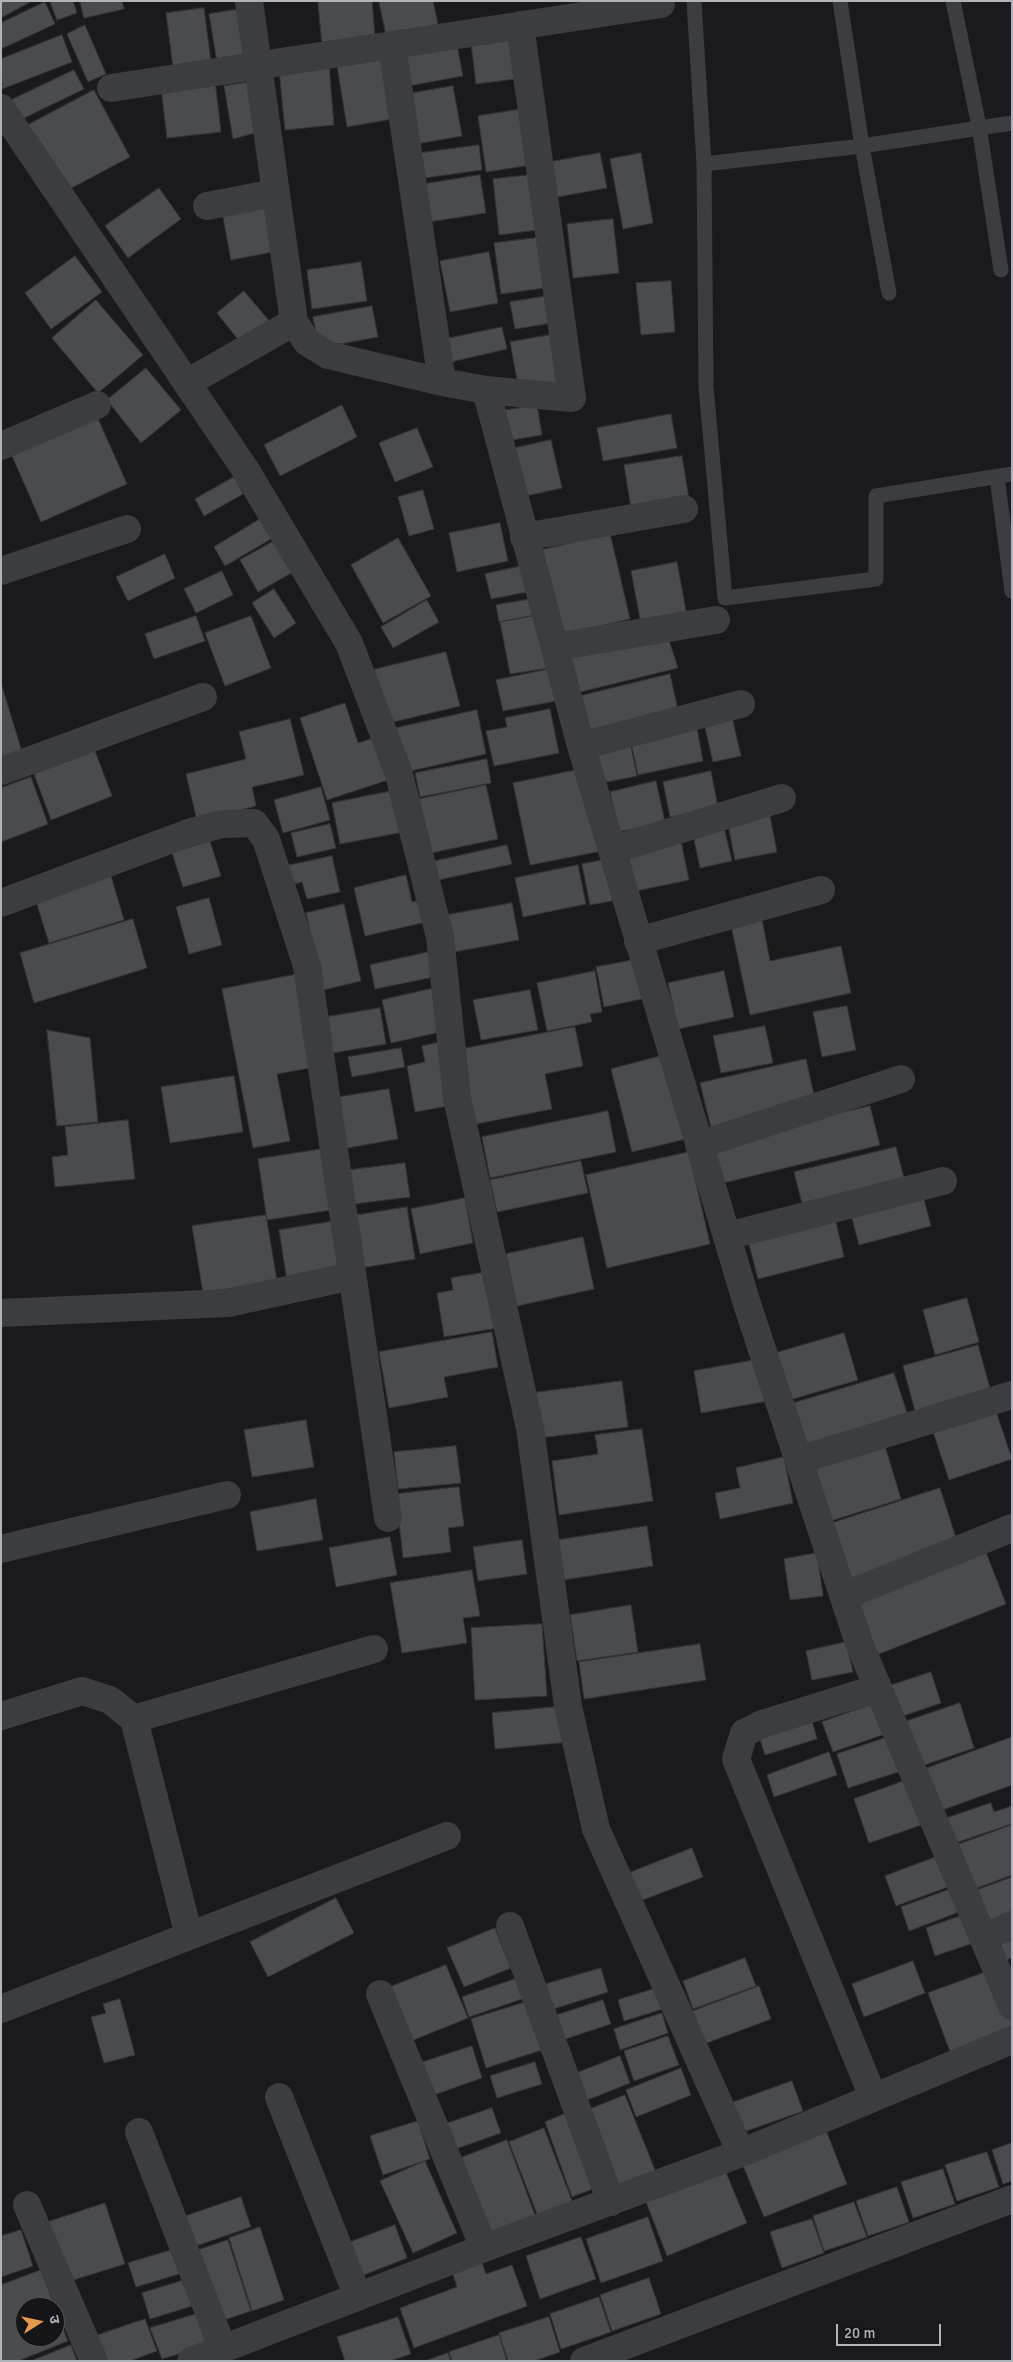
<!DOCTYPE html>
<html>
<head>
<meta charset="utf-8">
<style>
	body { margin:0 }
	#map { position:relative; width:1013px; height:2362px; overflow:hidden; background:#1a1a1c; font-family:Signika,"Noto Sans Devanagari",sans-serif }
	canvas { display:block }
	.frame { position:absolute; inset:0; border:2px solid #aeb4ba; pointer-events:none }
	.north { position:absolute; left:15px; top:2297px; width:50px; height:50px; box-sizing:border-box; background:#151517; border:1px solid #525558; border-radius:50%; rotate:80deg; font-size:14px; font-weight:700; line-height:20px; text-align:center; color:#aeb4ba }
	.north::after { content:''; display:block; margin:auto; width:18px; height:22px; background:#e2994c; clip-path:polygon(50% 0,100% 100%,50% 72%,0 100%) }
	.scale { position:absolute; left:836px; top:2324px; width:105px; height:22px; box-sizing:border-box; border:2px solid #aeb4ba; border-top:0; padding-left:6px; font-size:15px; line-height:18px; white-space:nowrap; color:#aeb4ba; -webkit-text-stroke:4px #151517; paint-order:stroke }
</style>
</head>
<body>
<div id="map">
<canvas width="1013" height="2362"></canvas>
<div class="frame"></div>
<div class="north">उ</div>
<div class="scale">20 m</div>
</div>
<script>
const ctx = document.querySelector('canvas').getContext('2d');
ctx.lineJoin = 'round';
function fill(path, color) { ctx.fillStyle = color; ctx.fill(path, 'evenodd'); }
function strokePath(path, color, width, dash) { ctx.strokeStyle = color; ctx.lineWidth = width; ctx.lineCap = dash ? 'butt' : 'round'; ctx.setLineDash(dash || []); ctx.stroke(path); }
const building = new Path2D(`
	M1 1H32L1 18Z
	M50 1H73L77 13 57 20Z
	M80 1H122L124 9 84 18Z
	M318 1H372L375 37 322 42Z
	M379 1H433L439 29 387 39Z
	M45 2 55 24 1 49V23Z
	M204 8 211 62 173 67 166 13Z
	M247 8 253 56 217 62 209 14Z
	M85 25 106 74 88 82 67 34Z
	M62 35 72 62 2 89 1 59Z
	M518 37 523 78 476 84 471 43Z
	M456 40 463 76 408 86 401 51Z
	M382 59 392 119 347 127 337 66Z
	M329 65 334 125 285 130 279 69Z
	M74 70 84 89 18 121 9 101Z
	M215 81 221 132 167 138 161 88Z
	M256 81 262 131 233 139 224 86Z
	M453 86 462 136 416 144 407 94Z
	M94 90 130 157 62 193 26 126Z
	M523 109 531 165 486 172 478 116Z
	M479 145 482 170 424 178 421 153Z
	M600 153 607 188 557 197 550 162Z
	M641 153 653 223 623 229 610 159Z
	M538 174 545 229 499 235 493 179Z
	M480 175 486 213 429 222 424 184Z
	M159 188 181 219 128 258 105 226Z
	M269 203 278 251 231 260 222 212Z
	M613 219 619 273 573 278 567 224Z
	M544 237 551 287 501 294 494 243Z
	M489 252 498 303 450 312 440 261Z
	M75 256 102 292 51 329 25 293Z
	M361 262 367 301 312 309 307 270Z
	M671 281 675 332 641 335 636 283Z
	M244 291 271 323 243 346 217 313Z
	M554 295 558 322 515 329 510 302Z
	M96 300 143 355 98 393 52 338Z
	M372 306 378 337 319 348 313 317Z
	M502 327 507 349 451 362 446 339Z
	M556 334 565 381 519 390 510 342Z
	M146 368 181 410 141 443 107 400Z
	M342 405 357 437 280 476 264 445Z
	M537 405 542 435 506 441 501 411Z
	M95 412 127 484 41 522 9 449Z
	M671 414 677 448 603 461 597 428Z
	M417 428 433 467 395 482 379 443Z
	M551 440 562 488 526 496 515 448Z
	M682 456 689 499 631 508 624 465Z
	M234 477 243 494 204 516 195 499Z
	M423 490 434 529 409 536 398 497Z
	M265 516 276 536 225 566 214 547Z
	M500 523 508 561 457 572 449 533Z
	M610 533 630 619 562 635 542 550Z
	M398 538 431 596 383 623 351 565Z
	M276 540 293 572 258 592 240 560Z
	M165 554 175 578 128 601 116 577Z
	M677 562 687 616 641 624 631 571Z
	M526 565 532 591 491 599 485 574Z
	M222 571 233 595 196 613 184 589Z
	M274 589 296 623 274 638 252 603Z
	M538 598 541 614 499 622 496 605Z
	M427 600 439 622 393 648 381 627Z
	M540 615 549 668 510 674 500 622Z
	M196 616 205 641 154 659 145 634Z
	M251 616 271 668 225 686 205 633Z
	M667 634 678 668 576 693 566 652Z
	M446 652 460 706 385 724 372 670Z
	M550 669 556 701 503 711 496 680Z
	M670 674 678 710 585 733 576 697Z
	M1 683 23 755 1 762Z
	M345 703 358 743 377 737 391 779 327 800 300 718Z
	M550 709 559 753 494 766 486 731 507 727 505 718Z
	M477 710 486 754 406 772 396 728Z
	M732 717 741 756 713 762 704 723Z
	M290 719 304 775 252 787 256 806 197 821 186 774 246 759 239 732Z
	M696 723 703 761 638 775 630 737Z
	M629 738 637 776 602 783 594 746Z
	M95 751 112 796 51 820 34 774Z
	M487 759 491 783 420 797 415 773Z
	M582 769 607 850 530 865 513 783Z
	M711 771 718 807 670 817 663 782Z
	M31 777 48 824 1 842V788Z
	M656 781 665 822 619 832 610 792Z
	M486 785 498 839 426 854 415 800Z
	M321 787 330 820 283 833 274 800Z
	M397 790 404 832 340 844 332 803Z
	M769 811 777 852 735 860 727 819Z
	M330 824 336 848 297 857 291 833Z
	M723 824 732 861 700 868 692 830Z
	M210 841 221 876 183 887 172 853Z
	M681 841 689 880 636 891 628 853Z
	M507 845 512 864 434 881 431 862Z
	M332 856 340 892 307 899 302 882 286 886 281 867Z
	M614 858 622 899 590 905 582 864Z
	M578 865 586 904 523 917 515 878Z
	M406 875 412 902 421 900 426 922 365 936 354 888Z
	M111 876 124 920 49 943 35 898Z
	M209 898 222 945 189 954 176 907Z
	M512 903 519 940 454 952 447 915Z
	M344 904 361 981 323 990 306 913Z
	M133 919 147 968 34 1003 20 953Z
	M762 919 770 961 841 946 851 993 750 1015 731 925Z
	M429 952 434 977 375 989 370 965Z
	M639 959 646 998 604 1007 596 967Z
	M595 971 602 1012 590 1014 592 1022 547 1031 537 983Z
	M724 971 734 1017 678 1029 668 983Z
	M298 974 315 1067 277 1074 290 1141 253 1148 222 989Z
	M435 988 445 1031 391 1043 382 1000Z
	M530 990 538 1030 481 1040 473 1000Z
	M847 1006 856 1050 822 1057 813 1012Z
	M380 1008 386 1044 332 1053 326 1017Z
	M765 1026 773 1063 721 1073 713 1036Z
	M575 1027 583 1066 545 1074 552 1109 471 1125 457 1050Z
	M47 1030 90 1038 98 1122 57 1126Z
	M442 1042 454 1105 415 1112 407 1066 425 1062 422 1046Z
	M401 1048 405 1067 352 1077 348 1057Z
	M665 1055 686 1139 632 1152 611 1069Z
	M806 1059 816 1104 711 1128 700 1083Z
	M234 1076 243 1132 170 1143 161 1087Z
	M389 1089 398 1139 342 1149 333 1098Z
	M870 1106 880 1145 719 1184 710 1144Z
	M608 1111 616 1152 490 1178 482 1137Z
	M128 1120 135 1179 55 1187 52 1157 68 1155 65 1127Z
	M896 1147 907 1190 805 1215 794 1172Z
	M322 1149 331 1210 267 1220 258 1159Z
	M689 1152 710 1244 607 1268 586 1175Z
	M581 1161 588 1193 497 1212 490 1180Z
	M405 1163 410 1197 346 1205 342 1171Z
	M922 1192 931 1226 859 1245 850 1211Z
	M465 1198 473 1243 420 1254 411 1209Z
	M407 1207 415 1259 355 1269 346 1217Z
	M266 1215 277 1281 203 1293 192 1226Z
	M835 1218 844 1257 758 1279 748 1241Z
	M342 1220 351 1270 287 1281 279 1230Z
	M583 1237 594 1289 517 1306 506 1254Z
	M494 1271 503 1327 444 1337 437 1293 453 1290 451 1278Z
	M967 1298 979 1342 935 1355 923 1310Z
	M492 1332 498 1367 444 1377 448 1397 389 1408 379 1352Z
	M844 1333 858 1380 786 1401 772 1354Z
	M978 1345 993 1399 917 1419 903 1366Z
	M760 1359 768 1401 701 1413 694 1371Z
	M894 1373 909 1419 801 1452 787 1405Z
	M622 1381 628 1427 539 1438 533 1393Z
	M994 1405 1012 1459 949 1480 931 1426Z
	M306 1420 314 1467 252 1477 244 1430Z
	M642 1429 653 1501 559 1515 552 1461 598 1454 595 1435Z
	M456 1446 461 1483 398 1489 394 1452Z
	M885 1446 901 1499 824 1523 808 1469Z
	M784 1457 793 1503 720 1519 715 1493 740 1488 736 1468Z
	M459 1487 464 1526 448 1528 451 1552 403 1558 396 1494Z
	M940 1488 959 1547 844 1583 826 1525Z
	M316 1499 323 1540 257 1551 250 1512Z
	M647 1526 653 1566 557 1581 552 1541Z
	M390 1537 397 1575 336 1587 329 1548Z
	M522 1540 527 1574 478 1581 473 1547Z
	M986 1552 1006 1604 874 1656 854 1604Z
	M817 1553 823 1596 790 1600 784 1559Z
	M472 1570 480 1616 463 1618 467 1643 402 1653 390 1583Z
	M631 1605 638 1652 577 1661 570 1615Z
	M542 1624 547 1696 475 1700 471 1628Z
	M846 1642 853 1672 812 1680 806 1651Z
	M700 1644 706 1680 584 1699 579 1662Z
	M931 1672 941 1703 900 1717 889 1686Z
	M881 1701 891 1732 833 1752 822 1722Z
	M960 1703 974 1748 916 1768 901 1723Z
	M566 1706 569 1742 495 1749 492 1713Z
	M811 1717 817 1739 765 1755 758 1733Z
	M897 1734 908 1769 848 1788 837 1754Z
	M1012 1737V1785L934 1813 919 1771Z
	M829 1752 837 1775 774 1797 767 1775Z
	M915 1777 930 1822 869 1843 854 1799Z
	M991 1803 994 1812 1012 1806V1824L949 1845 941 1820Z
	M1012 1825V1875L969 1891 954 1846Z
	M692 1848 703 1877 640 1901 629 1873Z
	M944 1854 956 1884 896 1906 885 1876Z
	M1012 1877V1920L986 1930 972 1892Z
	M959 1886 967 1909 909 1931 901 1907Z
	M336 1898 354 1933 268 1977 250 1942Z
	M969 1913 979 1941 935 1956 926 1928Z
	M1012 1927V1958L1000 1962 990 1936Z
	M495 1928 511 1968 464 1987 447 1948Z
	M745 1958 756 1986 693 2009 683 1981Z
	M913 1961 925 1993 864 2017 852 1984Z
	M446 1965 468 2018 411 2041 390 1987Z
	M601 1968 608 1992 553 2009 546 1984Z
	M994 1969 1012 2018V2032L951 2054 928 1993Z
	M527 1975 534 1995 469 2017 462 1997Z
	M759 1986 771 2019 704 2044 693 2011Z
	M657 1988 663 2009 624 2021 618 2000Z
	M120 1999 135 2055 104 2063 91 2017 106 2013 103 2004Z
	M603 2000 611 2024 559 2041 551 2017Z
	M526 2002 542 2050 486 2068 471 2019Z
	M662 2013 668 2033 620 2050 614 2029Z
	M668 2036 679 2065 634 2081 624 2051Z
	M472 2046 482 2078 425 2098 414 2065Z
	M620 2056 630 2083 585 2101 574 2074Z
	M535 2062 542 2084 497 2098 490 2076Z
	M681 2068 691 2095 636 2117 626 2090Z
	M792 2081 803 2111 741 2133 731 2103Z
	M625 2095 657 2175 620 2190 588 2110Z
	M492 2108 501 2133 447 2152 439 2126Z
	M567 2113 595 2188 572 2197 545 2122Z
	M418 2121 430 2159 383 2175 370 2136Z
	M544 2128 574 2206 539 2219 509 2142Z
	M826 2130 847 2184 764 2217 742 2163Z
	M507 2140 535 2215 487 2234 458 2159Z
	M1012 2143V2181L1003 2184 992 2150Z
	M987 2152 999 2187 957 2201 945 2165Z
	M425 2161 457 2233 413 2253 380 2181Z
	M943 2169 955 2204 913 2218 901 2182Z
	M725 2170 747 2223 667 2256 646 2202Z
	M897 2187 909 2222 868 2236 856 2201Z
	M241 2197 251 2227 190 2248 180 2218Z
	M854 2202 867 2237 824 2251 813 2216Z
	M105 2203 125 2264 67 2282 48 2222Z
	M648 2217 663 2261 601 2283 586 2239Z
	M812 2219 824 2253 782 2268 770 2232Z
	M395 2225 407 2258 361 2276 348 2243Z
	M260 2227 284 2300 252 2311 229 2238Z
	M21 2230 33 2266 1 2277V2236Z
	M581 2237 596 2279 540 2299 526 2256Z
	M228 2240 251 2311 221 2321 198 2250Z
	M182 2247 189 2271 136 2287 128 2263Z
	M480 2258 486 2274 512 2265 527 2306 414 2348 400 2308 457 2287 451 2268Z
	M41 2270 55 2307H25V2337H55V2308L68 2341 18 2361H1V2285Z
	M194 2277 202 2303 150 2319 142 2293Z
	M649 2278 661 2314 612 2331 600 2295Z
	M599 2297 611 2332 561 2349 550 2314Z
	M206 2311 216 2343 162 2359 150 2328Z
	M398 2317 411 2354 390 2361H345L337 2337Z
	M549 2317 560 2352 534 2361H508L499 2333Z
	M145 2319 157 2351 130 2361H97L89 2338Z
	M499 2335 507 2361H452L449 2352Z
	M71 2345 77 2361H31Z
	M448 2353 451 2361H425Z`);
const lane = new Path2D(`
	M694 1 704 164 706 387 725 598 876 579V496L1012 474
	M840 1 862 146 889 293
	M953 1 979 126 1001 270
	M704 164 862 146 1012 123
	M997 477 1012 591`);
const street = new Path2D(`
	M249 1 294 322 307 342 328 355 442 382 486 390 572 398 520 25
	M392 45 442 382
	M111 88 661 4
	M1 108 245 469 349 643 398 771 440 937 457 1098 530 1428 568 1706 596 1829 741 2153
	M207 206 275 193
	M187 383 294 322
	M486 390 581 746 747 1304 859 1643 1012 2006
	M1 446 97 405
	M524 537 684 509
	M1 571 127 529
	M555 647 716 620
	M581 746 741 704
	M1 771 203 697
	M612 850 782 798
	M1 903 191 832 223 824 254 823 266 839 307 966 388 1518
	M638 941 821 890
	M699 1145 901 1079
	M727 1236 943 1181
	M1 1313 228 1303 352 1276
	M799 1460 1012 1395
	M1 1549 227 1495
	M844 1596 1012 1528
	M1 1716 82 1691 110 1700 134 1719 189 1936
	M134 1719 374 1649
	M510 1926 611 2202
	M983 1938 1012 1925
	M380 1994 484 2248
	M1 2009 447 1836
	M279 2097 358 2297
	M873 2097 736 1759 744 1733 762 1724 878 1688
	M139 2132 223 2349
	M27 2205 94 2361
	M191 2361 484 2248 741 2153 1012 2040
	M584 2361 1012 2199`);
fill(building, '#494b4e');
strokePath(building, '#343538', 1);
strokePath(lane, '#3b3d41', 15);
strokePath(street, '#3b3d41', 28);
</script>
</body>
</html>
